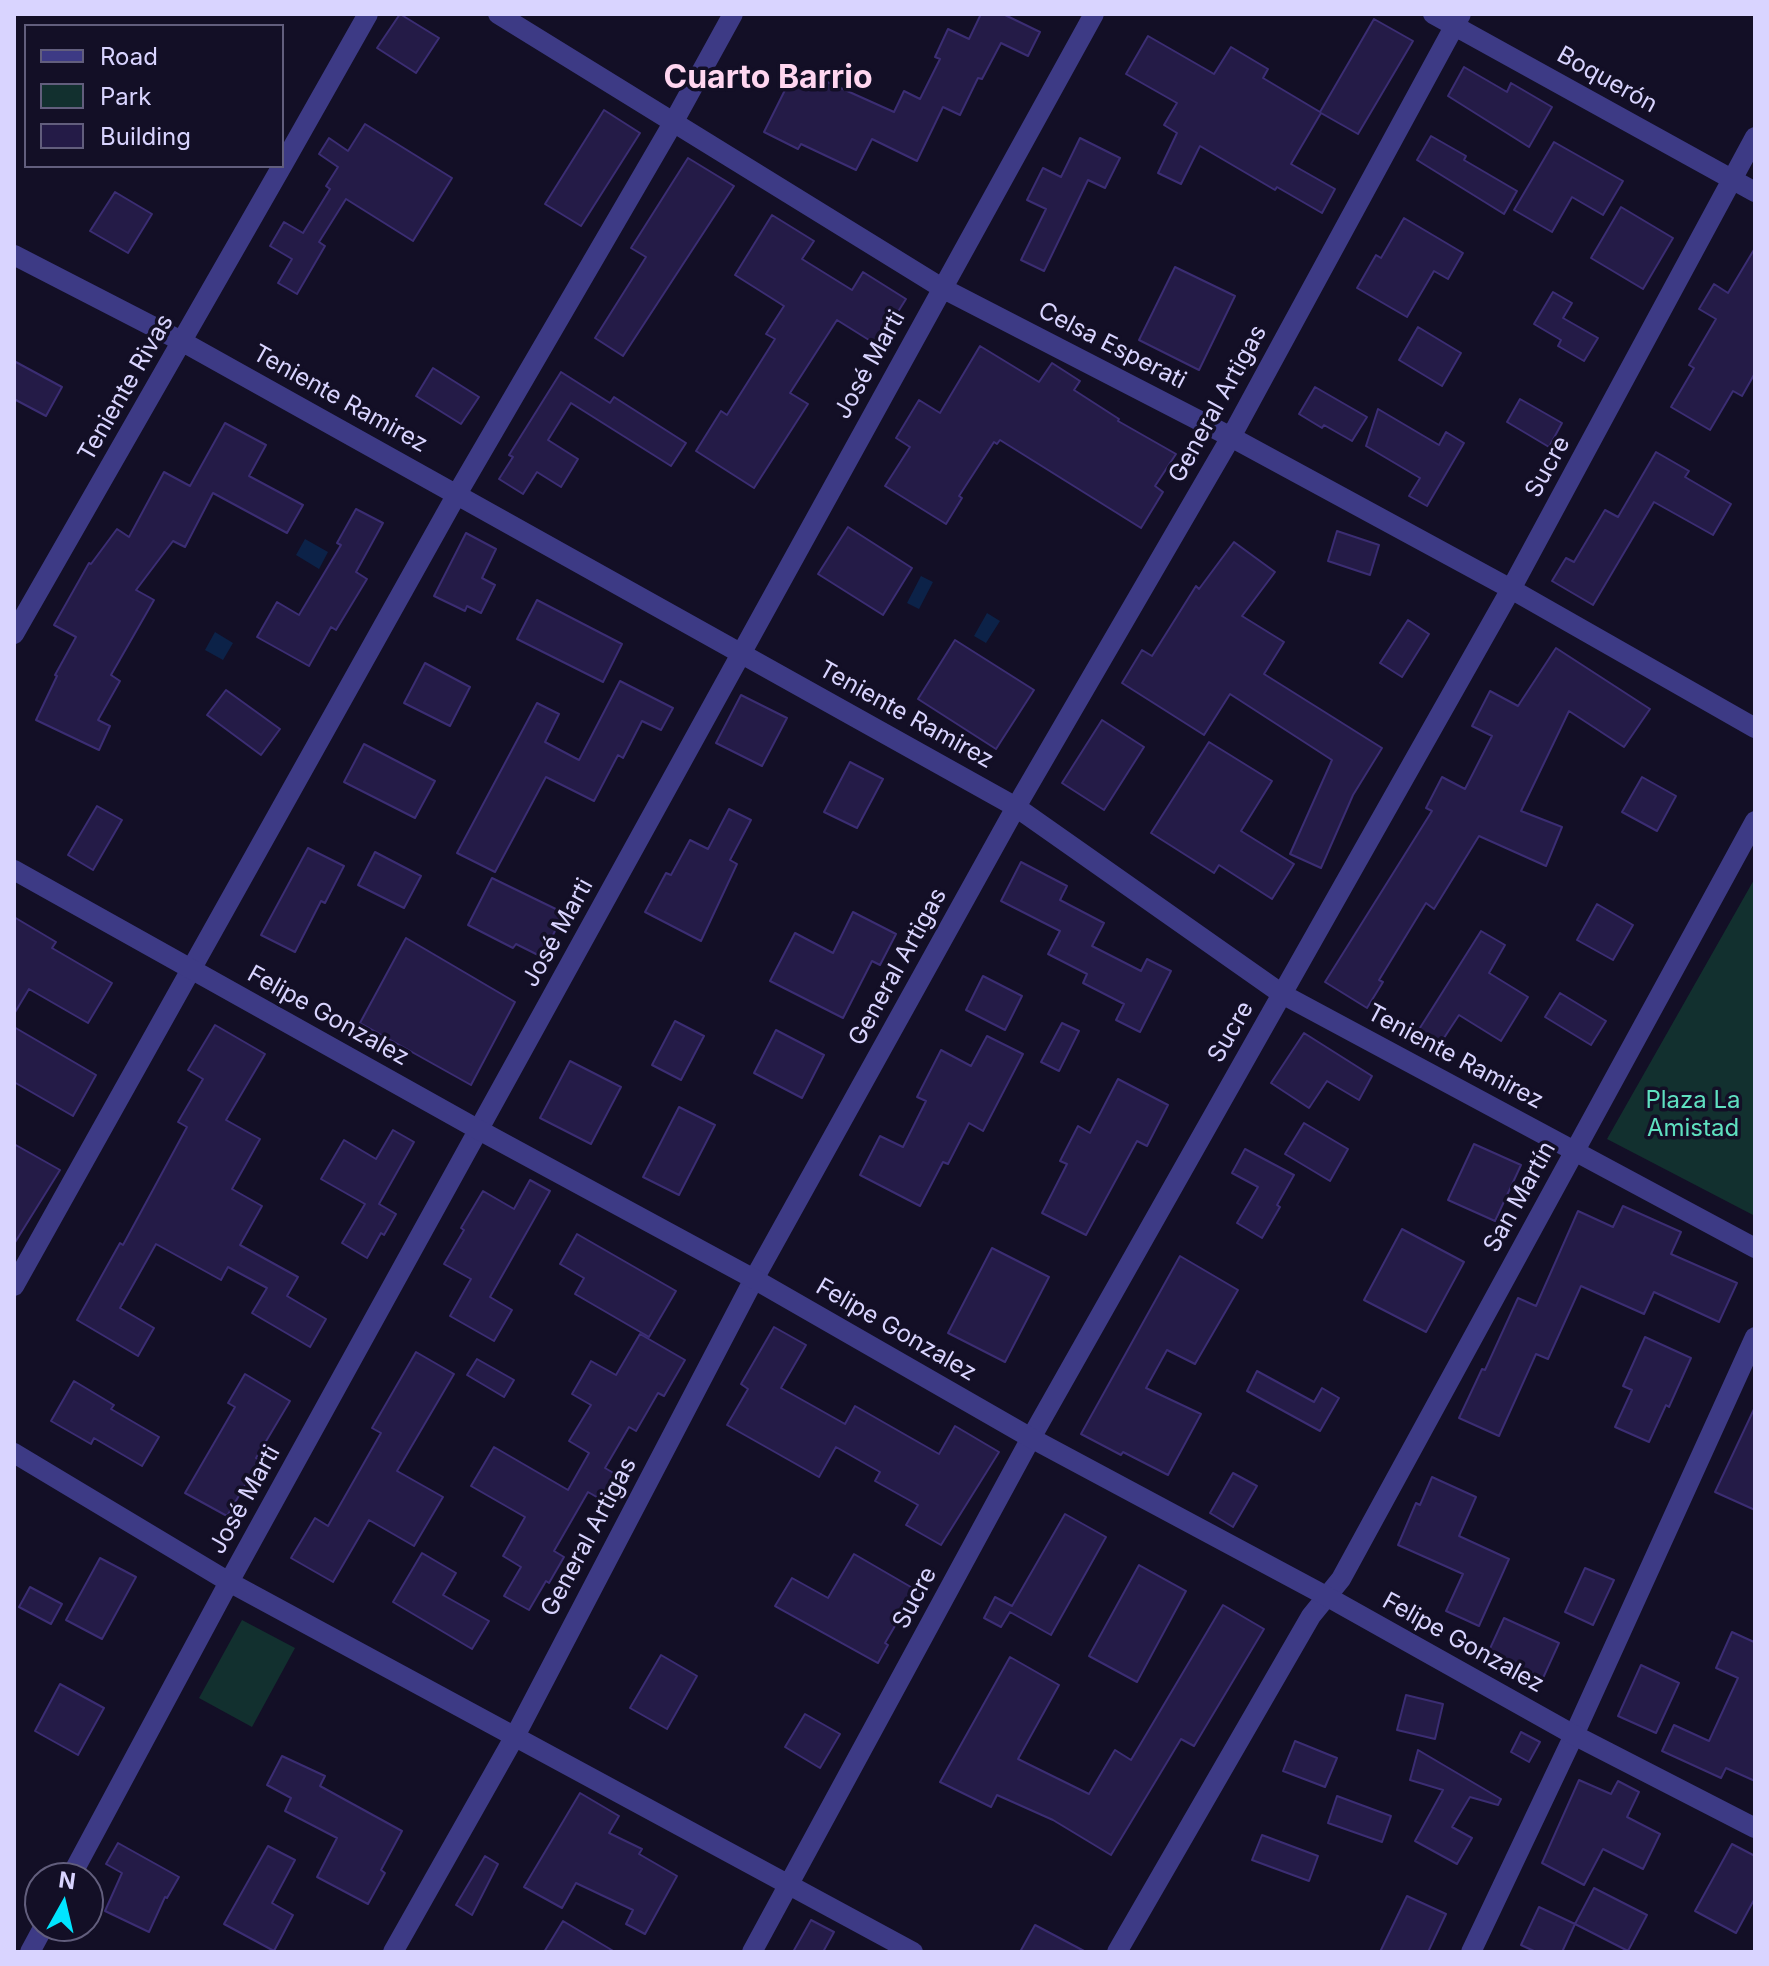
<!DOCTYPE html>
<html>
<head>
<meta charset="utf-8">
<style>
	body { margin:0 }
	#map { position:relative; width:1769px; height:1966px; overflow:hidden; background:#130f26; font-family:Inter,sans-serif }
	canvas { display:block }
	.frame { position:absolute; inset:0; border:16px solid #d9d4ff; pointer-events:none }
	.legend { position:absolute; left:24px; top:24px; width:260px; height:144px; box-sizing:border-box; background:#130f26; border:2px solid #625e7d; margin:0; padding:10px 14px; list-style:none; font-size:24px; color:#d9d4ff }
	.legend li { display:flex; align-items:center; gap:16px; height:40px }
	.legend b { width:40px; border:2px solid #625e7d }
	.north { position:absolute; left:24px; top:1862px; width:80px; height:80px; box-sizing:border-box; background:#130f26; border:2px solid #625e7d; border-radius:50%; rotate:8deg; font-size:22px; font-weight:700; line-height:32px; text-align:center; color:#d9d4ff }
	.north::after { content:''; display:block; margin:auto; width:28px; height:36px; background:#00e5ff; clip-path:polygon(50% 0,100% 100%,50% 72%,0 100%) }
</style>
</head>
<body>
<div id="map">
<canvas width="1769" height="1966"></canvas>
<div class="frame"></div>
<ul class="legend">
<li><b style="height:10px;background:#3d3a85"></b>Road</li>
<li><b style="height:22px;background:#12302f"></b>Park</li>
<li><b style="height:22px;background:#241b47"></b>Building</li>
</ul>
<div class="north">N</div>
</div>
<script>
const ctx = document.querySelector('canvas').getContext('2d');
ctx.lineJoin = 'round';
function fill(path, color) { ctx.fillStyle = color; ctx.fill(path, 'evenodd'); }
function strokePath(path, color, width, dash) { ctx.strokeStyle = color; ctx.lineWidth = width; ctx.lineCap = dash ? 'butt' : 'round'; ctx.setLineDash(dash || []); ctx.stroke(path); }
function drawText(font, color, halo, rows, align = 'center') {
  ctx.font = font + ' Inter,sans-serif'; ctx.lineWidth = 7; ctx.setLineDash([]); ctx.textBaseline = 'middle'; ctx.strokeStyle = halo; ctx.fillStyle = color; for (const [text, x, y, turn = 0] of rows) {
    ctx.save(); ctx.translate(x, y); ctx.rotate((+turn || 0) * Math.PI / 180); ctx.textAlign = isNaN(turn) ? turn : align; if (halo) ctx.strokeText(text, 0, 0); ctx.fillText(text, 0, 0); ctx.restore();
  }
}
const green = new Path2D(`
	M1755 878V1216L1607 1139Z
	M242 1620 295 1648 252 1727 199 1698Z`);
const water = new Path2D(`
	M305 539 328 552 319 569 296 555Z
	M921 576 933 582 919 609 907 603Z
	M987 613 1000 621 986 643 974 636Z
	M215 632 233 643 223 660 205 650Z`);
const building = new Path2D(`
	M400 14 439 38 416 73 377 48Z
	M981 14H1003L1040 32 1028 56 1001 43 982 79 978 78 960 115 943 107 917 161 872 139 856 170 801 144 798 149 764 132 796 68 894 112 904 91 920 99 940 59 935 57 948 29 969 39Z
	M1374 19 1413 41 1358 134 1321 113 1291 164 1335 189 1322 213 1277 187 1275 190 1200 146 1181 184 1158 173 1177 133 1164 125 1177 103 1126 74 1148 36 1214 74 1231 47 1268 69 1263 78 1320 112Z
	M1464 67 1507 92 1511 83 1552 107 1529 147 1448 96Z
	M604 110 640 133 581 226 545 204Z
	M365 124 452 178 413 241 346 199 319 242 325 246 297 294 278 283 292 259 270 246 284 222 303 233 330 189 326 186 338 167 319 154 329 138 348 151Z
	M1431 136 1466 156 1464 160 1517 191 1504 214 1417 160Z
	M1080 138 1120 158 1105 188 1088 180 1044 271 1021 260 1046 209 1027 200 1043 168 1061 177Z
	M1554 142 1623 181 1603 215 1572 197 1552 232 1514 210Z
	M688 158 734 186 623 356 595 338 646 257 631 248Z
	M115 192 152 214 128 253 90 231Z
	M1621 207 1673 238 1643 289 1591 258Z
	M772 215 814 241 802 259 852 290 863 272 906 299 877 345 837 320 790 393 808 404 754 488 696 451 721 411 727 415 775 339 766 334 784 306 735 275Z
	M1404 218 1463 253 1448 279 1434 271 1407 317 1357 288 1376 255 1381 258Z
	M1755 248V373L1742 396 1733 391 1710 430 1671 407 1694 368 1689 365 1716 319 1699 309 1714 284 1728 293Z
	M1175 267 1235 296 1199 370 1139 340Z
	M1553 292 1572 303 1563 318 1598 338 1584 361 1558 346 1561 340 1534 324Z
	M1418 327 1461 353 1442 386 1399 360Z
	M980 346 1039 382 1052 363 1080 381 1074 390 1119 419 1118 421 1176 454 1155 486 1163 492 1141 528 1000 440 997 444 994 442 959 496 962 498 946 524 885 486 910 447 896 438 919 400 940 413Z
	M14 361 62 387 46 416 14 399Z
	M433 368 479 397 461 424 416 396Z
	M561 372 610 403 614 397 686 443 671 466 571 403 548 440 578 459 561 487 537 472 523 494 499 479 513 457 509 455Z
	M1315 387 1367 417 1352 441 1324 425 1322 428 1299 414Z
	M1520 399 1562 423 1549 447 1507 422Z
	M1378 409 1439 445 1446 432 1464 443 1427 506 1409 496 1420 478 1366 446Z
	M225 423 266 445 249 476 303 505 287 533 213 493 185 547 173 541 136 590 154 600 111 675 120 681 98 720 110 726 99 750 36 720 57 676 55 675 76 637 54 625 89 563 91 564 117 529 129 537 164 472 190 486Z
	M1656 452 1689 471 1685 477 1731 504 1713 535 1654 502 1593 605 1552 581 1566 558 1574 562 1605 510 1618 517Z
	M356 509 383 523 356 572 367 579 336 630 331 627 309 666 257 637 277 602 299 615 341 545 337 543Z
	M848 527 912 568 883 615 818 574Z
	M1337 531 1379 545 1370 575 1328 561Z
	M466 533 496 549 482 578 495 585 481 613 467 606 465 611 434 596Z
	M1234 542 1275 572 1242 616 1284 642 1264 674 1382 748 1353 795 1321 868 1290 854 1332 760 1230 694 1204 735 1122 683 1142 650 1152 656 1196 586 1199 589Z
	M537 600 622 644 603 682 517 639Z
	M1408 620 1429 634 1402 677 1380 663Z
	M955 640 1034 690 996 749 918 699Z
	M1556 648 1650 709 1624 747 1569 711 1521 811 1562 827 1546 866 1479 836 1434 909 1426 903 1379 980 1383 982 1367 1008 1325 982 1432 811 1426 808 1442 777 1465 789 1492 736 1472 726 1490 691 1518 706Z
	M425 663 470 687 450 726 404 703Z
	M620 681 673 708 661 730 642 721 623 758 618 755 594 801 546 777 495 872 457 853 537 703 559 714 545 742 579 760Z
	M226 690 280 729 261 755 207 715Z
	M741 695 787 718 762 766 716 743Z
	M1102 720 1144 747 1104 810 1062 783Z
	M1209 742 1272 781 1241 831 1294 864 1272 899 1219 865 1214 873 1151 833Z
	M364 744 435 781 415 818 344 782Z
	M850 762 883 779 857 828 824 812Z
	M1642 777 1676 796 1657 831 1622 812Z
	M97 806 122 820 93 870 68 855Z
	M729 809 751 820 730 860 737 864 701 941 645 912 666 873 671 875 690 840 708 849Z
	M308 848 344 866 325 903 321 901 295 952 261 935Z
	M375 852 421 876 404 908 358 885Z
	M1021 862 1067 886 1060 900 1104 923 1092 946 1141 971 1147 959 1171 971 1140 1032 1116 1020 1124 1004 1083 983 1087 974 1048 954 1060 931 1001 901Z
	M492 878 564 913 542 957 516 944 513 948 468 925Z
	M1597 904 1633 925 1613 960 1577 940Z
	M853 912 896 934 880 965 872 961 843 1018 770 981 795 933 833 953Z
	M14 917 56 942 52 948 112 983 88 1023 29 989 14 1014Z
	M1481 931 1505 945 1489 973 1528 997 1501 1041 1459 1015 1440 1044 1418 1031Z
	M406 938 515 1002 471 1085 360 1023Z
	M983 976 1022 996 1005 1030 966 1010Z
	M1560 993 1606 1021 1591 1045 1545 1017Z
	M675 1021 704 1036 681 1080 652 1065Z
	M1062 1023 1079 1031 1059 1071 1041 1062Z
	M215 1025 265 1054 226 1120 260 1139 232 1189 262 1206 240 1245 298 1277 287 1296 326 1319 310 1347 252 1313 267 1288 228 1267 221 1280 156 1244 120 1308 154 1328 138 1356 77 1320 120 1243 123 1245 187 1127 178 1122 203 1079 188 1070Z
	M14 1027 96 1075 73 1116 14 1082Z
	M776 1030 824 1055 802 1098 754 1073Z
	M1304 1033 1372 1076 1359 1100 1327 1081 1309 1108 1271 1083Z
	M987 1036 1023 1054 983 1131 969 1123 948 1164 943 1162 920 1206 860 1175 880 1136 903 1147 926 1101 917 1097 941 1050 971 1066Z
	M570 1061 621 1087 591 1144 540 1118Z
	M1118 1079 1168 1105 1147 1146 1137 1141 1086 1235 1042 1213 1067 1164 1060 1161 1078 1126 1090 1133Z
	M679 1107 715 1125 679 1195 643 1177Z
	M1304 1123 1348 1149 1330 1181 1285 1154Z
	M393 1130 414 1142 379 1204 396 1214 384 1235 381 1233 367 1258 342 1243 365 1204 321 1179 344 1140 376 1159Z
	M14 1144 60 1170 14 1244Z
	M1474 1144 1521 1165 1495 1221 1448 1200Z
	M1245 1149 1294 1175 1277 1205 1280 1207 1262 1238 1237 1223 1258 1187 1232 1173Z
	M530 1180 550 1191 490 1297 512 1310 494 1341 450 1316 471 1279 444 1264 464 1230 461 1228 483 1191 514 1209Z
	M1623 1206 1681 1232 1671 1254 1737 1283 1719 1322 1654 1292 1644 1314 1581 1286 1548 1359 1536 1354 1499 1436 1459 1418 1482 1369 1485 1370 1518 1298 1536 1306 1578 1211 1613 1227Z
	M1402 1229 1464 1262 1426 1332 1364 1300Z
	M577 1234 676 1291 649 1337 575 1294 584 1278 560 1264Z
	M992 1248 1049 1277 1005 1362 948 1333Z
	M1180 1256 1238 1290 1195 1364 1167 1350 1146 1388 1201 1414 1168 1475 1123 1452 1121 1455 1081 1434Z
	M774 1327 806 1345 781 1388 845 1424 855 1406 939 1454 955 1426 999 1452 941 1545 906 1525 918 1505 875 1481 880 1472 836 1447 819 1477 727 1425 748 1389 741 1384Z
	M640 1334 685 1360 664 1396 658 1393 636 1431 629 1427 605 1468 622 1478 607 1503 588 1492 554 1551 564 1557 549 1583 546 1581 529 1610 504 1596 521 1567 503 1556 525 1517 471 1486 494 1447 568 1490 589 1453 569 1441 591 1405 572 1394 591 1361 616 1375Z
	M1645 1337 1691 1358 1669 1407 1666 1405 1649 1442 1615 1427 1632 1390 1623 1386Z
	M416 1352 454 1374 397 1471 443 1497 414 1546 369 1520 333 1582 291 1558 315 1518 328 1526 381 1433 372 1428Z
	M477 1359 514 1380 504 1397 467 1375Z
	M1257 1371 1314 1402 1322 1388 1339 1398 1320 1431 1247 1391Z
	M245 1374 290 1401 256 1458 260 1460 227 1516 185 1493 235 1407 228 1403Z
	M74 1381 114 1405 111 1409 159 1437 142 1466 94 1438 91 1444 51 1421Z
	M1755 1407V1510L1715 1492Z
	M1233 1473 1257 1486 1233 1527 1210 1513Z
	M1432 1477 1476 1497 1459 1536 1509 1559 1479 1626 1446 1611 1463 1574 1398 1545 1416 1503 1420 1505Z
	M1065 1514 1106 1537 1051 1635 1010 1612 1001 1627 984 1618 995 1597 1012 1606Z
	M422 1553 456 1573 443 1595 489 1621 472 1649 393 1602Z
	M854 1554 916 1590 885 1643 888 1645 878 1663 775 1606 792 1578 828 1598Z
	M100 1558 136 1577 102 1639 66 1620Z
	M1139 1565 1186 1591 1137 1682 1089 1656Z
	M1585 1568 1614 1580 1593 1625 1565 1612Z
	M30 1587 62 1604 51 1624 19 1607Z
	M1223 1605 1264 1629 1194 1746 1181 1739 1111 1855 1053 1820 997 1795 991 1807 940 1782 1010 1657 1059 1685 1018 1759 1089 1794 1115 1750 1131 1760Z
	M1504 1618 1559 1643 1543 1678 1488 1653Z
	M1732 1632 1754 1642 1755 1640V1781L1726 1768 1721 1778 1662 1751 1674 1725 1709 1741 1738 1678 1716 1668Z
	M661 1655 697 1676 667 1729 630 1708Z
	M1641 1665 1679 1683 1656 1733 1618 1716Z
	M60 1684 104 1708 78 1755 35 1731Z
	M1406 1695 1443 1704 1435 1739 1397 1730Z
	M805 1714 840 1734 820 1768 785 1747Z
	M1521 1732 1540 1742 1529 1762 1511 1752Z
	M1295 1741 1337 1758 1325 1787 1283 1771Z
	M1418 1750 1501 1799 1498 1805 1470 1797 1452 1827 1472 1838 1457 1864 1415 1841 1443 1790 1410 1780Z
	M282 1756 325 1776 320 1786 402 1831 381 1870 385 1873 368 1904 317 1877 337 1838 285 1811 291 1798 267 1785Z
	M1579 1780 1611 1794 1618 1781 1639 1792 1627 1817 1660 1834 1643 1869 1603 1849 1584 1885 1542 1863Z
	M580 1793 619 1816 609 1833 642 1849 639 1854 677 1876 645 1934 626 1924 633 1910 576 1883 562 1908 524 1887Z
	M1337 1796 1391 1816 1382 1842 1328 1823Z
	M1262 1835 1318 1856 1309 1881 1252 1860Z
	M118 1843 179 1877 167 1898 165 1897 149 1932 105 1911 122 1873 106 1864Z
	M1732 1844 1755 1856V1898L1736 1933 1695 1911Z
	M268 1846 295 1860 272 1903 293 1915 274 1951 224 1924Z
	M485 1856 498 1864 472 1915 456 1905Z
	M1594 1888 1647 1915 1628 1951 1575 1924Z
	M1407 1896 1446 1914 1428 1952H1380Z
	M1539 1907 1575 1924 1562 1952H1536L1521 1945Z
	M811 1920 834 1932 823 1952H793Z
	M563 1921 615 1952H544Z
	M1035 1925 1086 1952H1020Z`);
const minor = new Path2D(`
	M498 14 942 288 1231 437 1511 589 1755 728
	M1433 14 1755 192
	M282 166 368 14
	M14 255 183 342 1016 807 1282 994 1755 1248
	M14 634 282 166
	M14 1286 457 494 673 123 733 14
	M14 1453 229 1582 913 1952
	M70 1878 229 1582 1094 14
	M30 1952 44 1926
	M393 1952 515 1736 754 1279 1016 807 1231 437 1461 14
	M752 1952 1031 1438 1511 589 1755 137
	M1117 1952 1311 1616 1341 1579 1755 821
	M1471 1952 1574 1735 1755 1337`);
const tertiary = new Path2D(`
	M14 870 479 1130 754 1279 1031 1438 1326 1596 1574 1735 1755 1828`);
const streetNames = [
	["Boquerón",1607,80,29],
	["Celsa Esperati",1112,346,27],
	["José Marti",870,365,-61],
	["Teniente Rivas",126,388,-60],
	["Teniente Ramirez",340,399,29],
	["General Artigas",1218,404,-61],
	["Sucre",1548,467,-61],
	["Teniente Ramirez",906,715,29],
	["José Marti",558,933,-61],
	["General Artigas",898,967,-61],
	["Felipe Gonzalez",328,1016,29],
	["Sucre",1231,1032,-60],
	["Teniente Ramirez",1455,1057,28],
	["San Martín",1520,1197,-61],
	["Felipe Gonzalez",896,1330,30],
	["José Marti",245,1500,-61],
	["General Artigas",589,1537,-62],
	["Sucre",915,1598,-62],
	["Felipe Gonzalez",1463,1643,29]
];
const parkNames = [
	["Plaza La",1693,1101],
	["Amistad",1693,1129]
];
const districtNames = [
	["Cuarto Barrio",768,78]
];
fill(green, '#12302f');
fill(water, '#0c2248');
fill(building, '#241b47');
strokePath(building, '#3b2d73', 2);
strokePath(minor, '#3d3a85', 20);
strokePath(tertiary, '#3d3a85', 20);
drawText('24px', '#d9d4ff', '#130f26', streetNames);
drawText('24px', '#5fe0c0', '#130f26', parkNames);
drawText('bold 32px', '#ffd6f0', '#130f26', districtNames);
</script>
</body>
</html>
